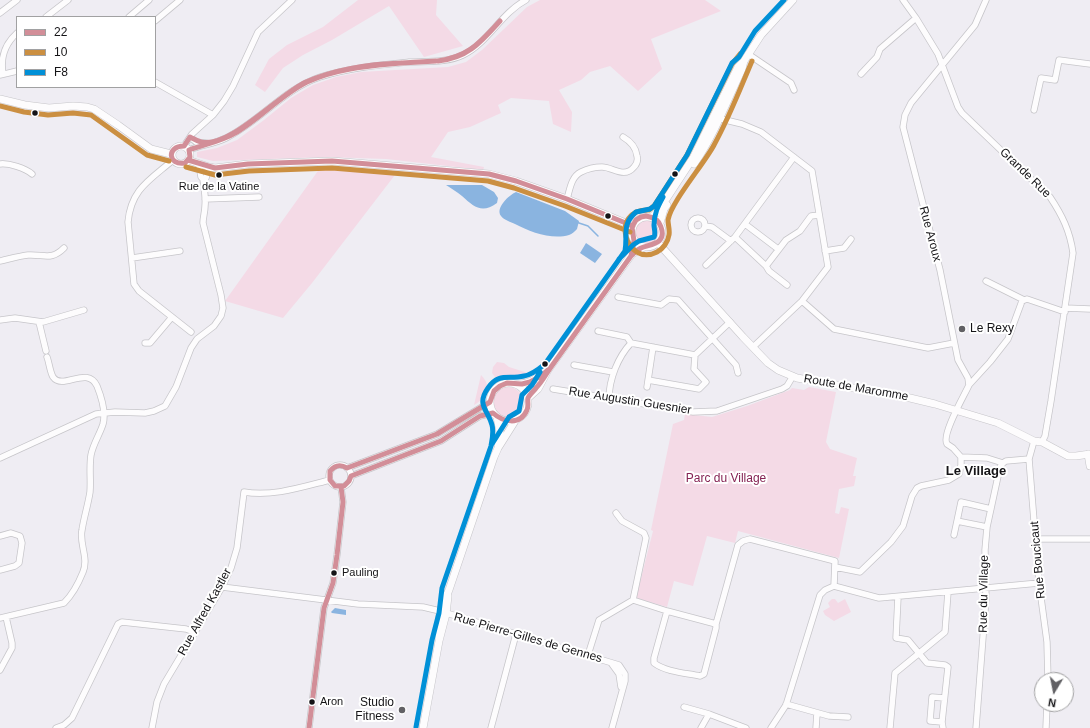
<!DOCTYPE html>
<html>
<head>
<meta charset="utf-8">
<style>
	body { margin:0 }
	#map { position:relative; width:1090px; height:728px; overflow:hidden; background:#efedf3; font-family:Arial,sans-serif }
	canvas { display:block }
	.legend { position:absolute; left:16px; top:16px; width:140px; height:72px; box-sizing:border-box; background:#fff; border:1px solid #a1a1a2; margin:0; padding:5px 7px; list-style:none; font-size:12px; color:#151417 }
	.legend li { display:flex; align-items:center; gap:8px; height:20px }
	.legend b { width:20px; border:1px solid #a1a1a2 }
	.north { position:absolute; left:1034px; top:672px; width:40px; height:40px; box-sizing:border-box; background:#fff; border:1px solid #a1a1a2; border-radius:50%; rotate:190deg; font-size:11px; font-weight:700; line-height:16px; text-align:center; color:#151417 }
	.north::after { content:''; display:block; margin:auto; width:14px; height:18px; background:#616064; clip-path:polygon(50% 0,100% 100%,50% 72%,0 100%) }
</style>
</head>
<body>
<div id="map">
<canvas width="1090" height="728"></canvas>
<ul class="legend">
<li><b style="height:5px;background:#d28e98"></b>22</li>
<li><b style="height:5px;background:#cb8f41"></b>10</li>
<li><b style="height:5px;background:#0090d7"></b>F8</li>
</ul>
<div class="north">N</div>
</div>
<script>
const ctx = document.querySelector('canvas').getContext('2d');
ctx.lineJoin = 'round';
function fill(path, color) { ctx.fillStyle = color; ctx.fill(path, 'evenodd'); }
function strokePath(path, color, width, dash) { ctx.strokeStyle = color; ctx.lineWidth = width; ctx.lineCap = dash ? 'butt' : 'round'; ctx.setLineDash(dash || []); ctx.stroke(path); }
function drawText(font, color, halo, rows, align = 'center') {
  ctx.font = font + ' Arial,sans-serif'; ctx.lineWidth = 4; ctx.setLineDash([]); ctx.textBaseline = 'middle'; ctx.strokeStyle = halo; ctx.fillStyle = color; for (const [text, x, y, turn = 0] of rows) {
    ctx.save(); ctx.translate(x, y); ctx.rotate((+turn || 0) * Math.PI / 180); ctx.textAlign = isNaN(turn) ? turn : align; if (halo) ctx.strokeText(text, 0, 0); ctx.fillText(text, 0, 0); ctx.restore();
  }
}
const green = new Path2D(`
	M358 0H437L436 15 463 46 424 57 389 6 332 40 303 55 283 68 265 92 255 85 269 59 287 45 323 27Z
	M540 0H705L721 11 651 39 662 69 638 91 610 66 590 72 581 80 559 90 572 112 571 132 553 124 549 101 511 98 498 105 501 113 470 127 448 132 431 157 484 167 483 170 386 159 325 157 213 161 197 157V152L217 148 237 140 264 120 291 98 313 85 336 77 361 72 448 67 466 62 482 50 527 7Z
	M320 168 398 171 312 283 283 318 225 301Z
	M635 232a12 12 0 1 1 24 0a12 12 0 1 1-24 0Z
	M497 362 504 363 509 367 531 374V376L520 379 495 377 492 373 493 367Z
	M481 375C493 387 486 398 474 405Z
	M493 402a15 15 0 1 1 30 0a15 15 0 1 1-30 0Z
	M809 387 836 392 826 442 830 449 857 458 853 476H856L854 486 839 489 835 513 839 514 841 507 849 509 839 558 738 531 735 543 707 536 693 586 674 581 667 607 636 598 653 531 651 530 673 424 684 420 685 414 712 417 747 406 790 390 792 388 804 390Z
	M832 599H835L838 603 845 599 851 612 834 621 825 615 823 611 830 607 828 603Z`);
const water = new Path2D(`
	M446 185H482L494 192 498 198 497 203C482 214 474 207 462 196 457 192 451 188 446 185Z
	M516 192 565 211 579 221 577 229C575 231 572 234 569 235 552 240 530 232 515 224 511 222 504 220 501 216 495 208 509 195 516 192Z
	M586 243 602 254 595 263 580 253Z
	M335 608 346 610V615L332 613 331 612Z`);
const stream = new Path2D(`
	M576 222 588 226 598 236`);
const minor = new Path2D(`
	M903 0 916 18 938 54 958 107 962 113 1050 197C1062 215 1070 231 1073 253L1051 401 1045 436 1042 442
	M0 13 17 0
	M46 17 68 0
	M129 17 149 0
	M155 21 180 0
	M748 54 791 83 794 90
	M3 74C0 57 5 44 17 33
	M861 74 877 57 880 49 916 18
	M0 75 17 71
	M155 82 213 115
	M1034 110 1041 78 1055 80 1059 60 1090 64
	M717 118 742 124 761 132 812 171 828 267 802 301 753 347
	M190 137 196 142 206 143
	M184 146 192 134 213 115 224 101 233 86 258 32 292 0
	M189 150C201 145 214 144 226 138 260 121 284 89 320 77 348 68 379 65 409 62 427 61 446 63 463 55 488 43 501 13 526 0
	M173 160C150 180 131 189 128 222L134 284 139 291 191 332
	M0 164C9 163 25 168 32 174
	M203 179 206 178 209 167
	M205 199 259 197
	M567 199C570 189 571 177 581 172 587 169 595 167 602 167 613 167 624 179 634 167 637 164 638 160 637 156 636 147 630 141 623 137
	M691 225a7 7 0 1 1 14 0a7 7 0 1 1-14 0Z
	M745 224 778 249
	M705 226 712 227 731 241
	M735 237 766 266
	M825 251 844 248 851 239
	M132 258 180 251
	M0 261C9 259 19 256 28 255 44 254 51 261 64 248
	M706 265 735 237 794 157
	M986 281 1024 300
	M787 285 769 271 766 266 786 240 800 231 811 216 819 215
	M618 297 661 305 669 299 678 300 736 365 738 373
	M802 301 834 329 928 348 954 343
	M1065 308 1090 309
	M0 320 15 318 43 322 84 310
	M39 322 46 351
	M598 331 627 337 631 343
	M145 343H150L172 317
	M574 365 613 372
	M648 380 699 389 706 382 694 369 695 355
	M969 385 990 362 1008 339 1022 301 1027 299 1065 312
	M647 387 653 347
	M553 389 693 412 717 411 782 389 787 386 793 376
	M609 399C609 379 618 357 631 343L695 355 730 322
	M1034 441 1029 459 1039 583 1047 642 1048 680
	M961 457 987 458 1003 463
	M0 458 96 414 115 412 145 413 154 411 165 406 176 387 191 348 197 339 214 326 221 316 223 308 221 295 203 223C203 217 205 212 205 206 206 197 204 188 203 179L201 177 199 165
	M1003 463 1006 461 1029 459
	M329 476a11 11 0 1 1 22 0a11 11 0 1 1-22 0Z
	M347 468 437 434 490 402
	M351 476 441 441 480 416 493 413
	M616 513 622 521 644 533 646 538 633 600
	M987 527 957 521 961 502 991 509
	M954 535 957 521
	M0 536 11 533 20 536 22 543 19 563 15 566 0 570
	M1036 539H1090
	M835 567 860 572 891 542 903 526 912 496 917 488 921 486 949 480 959 474 961 465V457L953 448 947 444C941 435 964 396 969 385L968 378 958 360 940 270 903 127 905 115 911 103 975 25 986 0
	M834 586 879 598 1039 583
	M222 587 358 604 423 607 440 611
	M898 597 896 638 908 640 927 663 945 665 948 667 942 722 943 728
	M667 611 654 658V663C666 672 686 673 700 676L704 674 716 628V624
	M443 612 619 665 625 674V681L612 728
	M0 618 64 603C72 595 79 582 83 572 89 558 79 544 82 530 84 517 88 505 90 492 91 480 89 467 91 455 93 444 100 434 103 424 106 413 101 396 97 386 87 365 63 391 53 377 50 372 49 362 47 357
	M588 655 599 620 633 600 667 611 716 624 738 545 743 541 750 539 835 561 834 586 825 590 820 595 786 705 771 728
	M611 663 619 674 621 687
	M0 670 12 648V643L6 617
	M786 704 829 716 848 717
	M684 707 709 714
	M942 722 930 721 932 697 944 698
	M56 728 64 725 72 718 118 624 122 622 186 629 194 632
	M152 728 157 702 164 684 222 587 231 568 237 548 244 492C272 497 302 487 330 480
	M309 728 324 608 333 583 337 555 343 502 341 487
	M491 728 516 634
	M701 728 709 714 746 728
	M816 728 817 713
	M890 728 895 673 945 632 948 592
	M976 728 986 598 985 550 987 527 1000 467 1003 463
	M1046 728 1047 704`);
const tertiary = new Path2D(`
	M0 99 25 105 49 108 73 106 87 107 94 109 118 125 151 149 171 154
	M172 155a9 9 0 1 1 18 0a9 9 0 1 1-18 0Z
	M188 160 209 167 215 168 248 164 332 161 489 174 516 181 567 199 633 226
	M694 164C714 135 727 101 742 69L744 61
	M632 232a15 15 0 1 1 30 0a15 15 0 1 1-30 0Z
	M652 217 659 210 693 158 738 67 744 61 761 35 793 0
	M660 223 664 209 667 205
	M658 243 743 337 768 363 778 370 797 378 910 398 935 404 998 423 1034 441 1042 442 1068 456H1076L1090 454
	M490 402a19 19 0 1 1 38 0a19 19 0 1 1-38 0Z
	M516 384C529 385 537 378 546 371
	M528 398 538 389 548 370 632 254 644 247
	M497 417 500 432 498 445
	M1088 454 1090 466
	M439 641C438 617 439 611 449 590L494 457 498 448 515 421
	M423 728 439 641 446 614 448 596`);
const bus1 = new Path2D(`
	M438 61C470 56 479 43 500 21
	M438 61C468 58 481 42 500 21
	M402 63C371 66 336 68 307 82 281 95 262 117 237 132 222 141 206 144 189 150L190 157 185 163C168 166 166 146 184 146L190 137C194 139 197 141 201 142 230 149 279 94 306 82 336 69 370 64 402 63Z
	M402 63 436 61
	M402 63 436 61
	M188 160 215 168 248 164 332 161 489 174 516 181 567 199 633 226
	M646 216C653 217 659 220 661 227 667 244 651 244 641 248 637 250 634 253 631 256L634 241 632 227 636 220 641 217Z
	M551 367C546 374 542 382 536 388 534 391 529 395 528 398 527 401 529 406 527 410 520 426 503 422 493 413L480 416 441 441 351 476 349 481 344 486H335L330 480V471C335 465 340 464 347 468L437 434 490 402 494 391 500 386 507 383 522 384 530 382 541 376Z
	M551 367 631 256
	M551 367 631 256
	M309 728 324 608 333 583 337 555 343 502 341 487`);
const bus2 = new Path2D(`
	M740 54 732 64 687 155 654 206 649 210C608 209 626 268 657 252 663 249 668 242 669 235 670 230 668 225 668 220 671 202 704 164 714 145 729 118 740 89 752 61
	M0 106 24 112 48 115 73 113 91 115 147 155 169 161
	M186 167 215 175 249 171 332 168 488 181 514 188 565 206 630 232`);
const bus3 = new Path2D(`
	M619 259 633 245 639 241 654 237C656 233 654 229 654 225 654 214 658 206 663 197
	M492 444 509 417 519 411 522 395 532 385 540 372
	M416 727 432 640 439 613 442 588 491 446C492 440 494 432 492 425 488 410 476 405 488 388 499 372 509 380 524 376 532 375 539 369 545 364L625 251C628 235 621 225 636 212L650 209 654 206 687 155 732 63 739 57 755 31 784 0`);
const markers = [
	[35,113,3.5,"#151417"],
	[675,174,3.5,"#151417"],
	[219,175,3.5,"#151417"],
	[608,216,3.5,"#151417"],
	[962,329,4,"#616064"],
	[545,364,3.5,"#151417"],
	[334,573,3.5,"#151417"],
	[312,702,3.5,"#151417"],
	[402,710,4,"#616064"]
];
const busNames = [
	["Rue de la Vatine",219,187,"center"],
	["Pauling",342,573],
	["Aron",320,702]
];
const streetNames = [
	["Grande Rue",1025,173,44],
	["Rue Aroux",930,234,75],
	["Route de Maromme",856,388,10],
	["Rue Augustin Guesnier",630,401,9],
	["Rue Boucicaut",1038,560,-95],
	["Rue du Village",984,594,-89],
	["Rue Alfred Kastler",205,612,-61],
	["Rue Pierre-Gilles de Gennes",528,638,16]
];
const poiNames = [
	["Le Rexy",970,329],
	["Studio",394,703,"right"],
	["Fitness",394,717,"right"]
];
const parkNames = [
	["Parc du Village",726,479]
];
const neighbourhoodNames = [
	["Le Village",976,471]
];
fill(green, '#f4dae6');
fill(water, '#8ab4e0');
strokePath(stream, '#8ab4e0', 1.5);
strokePath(minor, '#c6c5c9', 7);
strokePath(tertiary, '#c6c5c9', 8);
strokePath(minor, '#fdfcfd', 5.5);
strokePath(tertiary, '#fdfcfd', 7);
strokePath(bus1, '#d28e98', 5);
strokePath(bus2, '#cb8f41', 5);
strokePath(bus3, '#0090d7', 5);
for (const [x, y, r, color] of markers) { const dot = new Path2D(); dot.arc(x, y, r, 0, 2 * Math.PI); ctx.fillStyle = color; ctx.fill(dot); strokePath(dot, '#fff', 1.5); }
drawText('11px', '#151417', '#fff', busNames, 'left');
drawText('12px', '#151417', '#fff', streetNames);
drawText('12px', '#151417', '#fff', poiNames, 'left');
drawText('12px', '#852354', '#fff', parkNames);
drawText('bold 13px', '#151417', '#fff', neighbourhoodNames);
</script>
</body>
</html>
